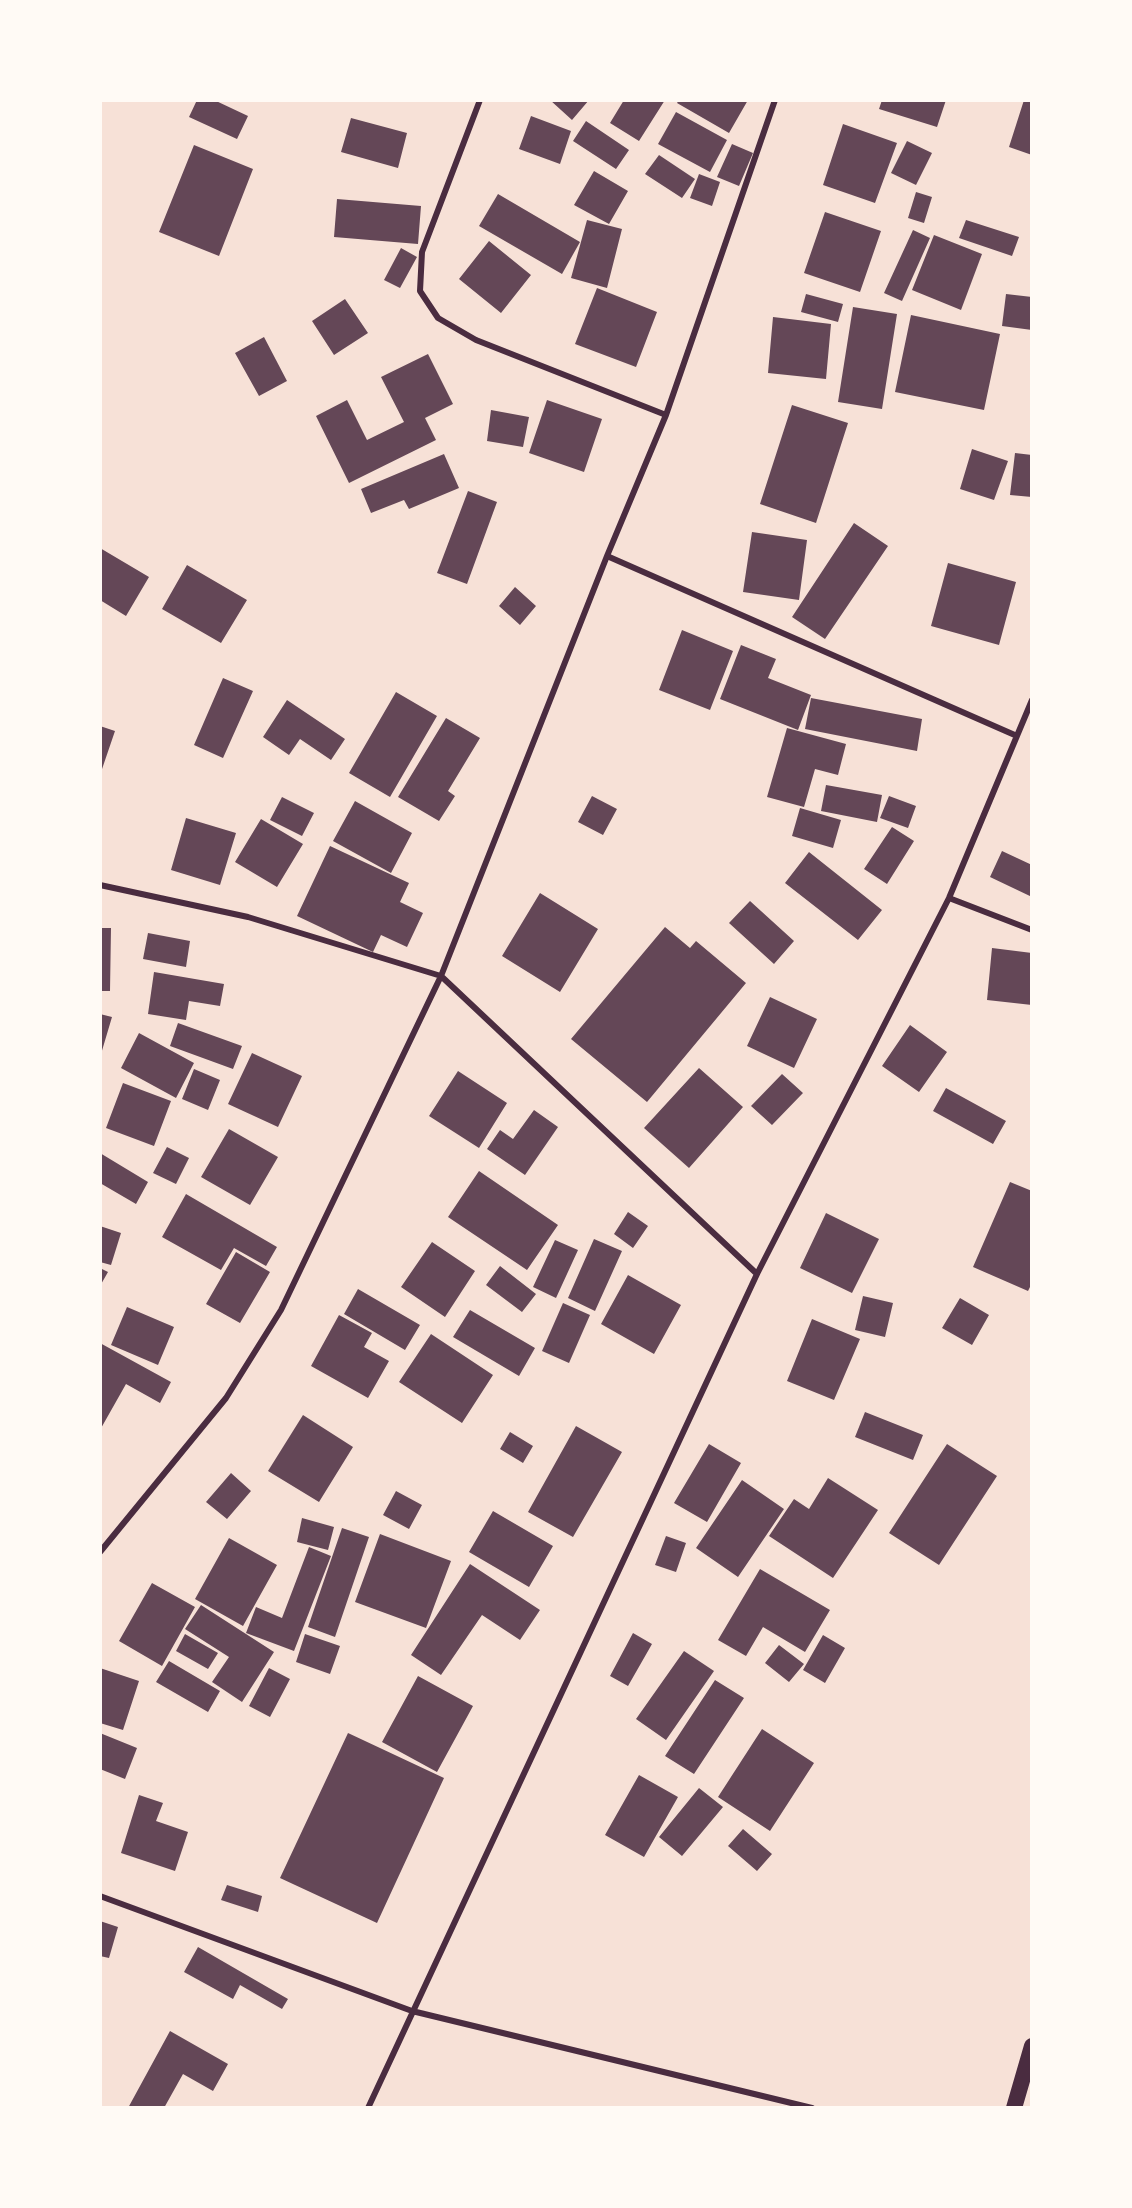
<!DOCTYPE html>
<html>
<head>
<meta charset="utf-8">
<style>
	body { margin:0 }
	#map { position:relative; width:1132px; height:2208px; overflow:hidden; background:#f7e1d7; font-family:"PT Sans",sans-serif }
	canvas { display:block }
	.frame { position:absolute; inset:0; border:102px solid #fffaf5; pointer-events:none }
</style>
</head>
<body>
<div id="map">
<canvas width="1132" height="2208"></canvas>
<div class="frame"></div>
</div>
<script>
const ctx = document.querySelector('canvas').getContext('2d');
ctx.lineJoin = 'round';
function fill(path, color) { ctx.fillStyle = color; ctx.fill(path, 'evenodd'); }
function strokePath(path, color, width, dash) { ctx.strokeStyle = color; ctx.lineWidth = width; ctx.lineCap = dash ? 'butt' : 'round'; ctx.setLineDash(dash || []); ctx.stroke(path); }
const building = new Path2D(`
	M197 100H214L248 116 237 139 189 117Z
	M550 100H589L572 120Z
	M624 100H665L639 141 610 123Z
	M679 100H748L729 133 677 103Z
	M882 100H946L937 127 879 109Z
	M1024 100H1032V155L1009 147Z
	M676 112 727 140 710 172 658 144Z
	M531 116 571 131 560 164 519 149Z
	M351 118 407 133 398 168 341 152Z
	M586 121 629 150 616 169 573 141Z
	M843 124 897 143 875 203 823 185Z
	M907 141 932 153 916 185 891 173Z
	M732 144 753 153 739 186 717 177Z
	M194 145 253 169 219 256 159 232Z
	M659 155 695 179 682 198 645 174Z
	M594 171 628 191 609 224 574 205Z
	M699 174 720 182 712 206 690 198Z
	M916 192 932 197 924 223 908 218Z
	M498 194 580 242 562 274 479 226Z
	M337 199 421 206 418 244 334 237Z
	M825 212 881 231 860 292 804 273Z
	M587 220 622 229 607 288 571 278Z
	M966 220 1019 237 1012 256 959 238Z
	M913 230 930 238 902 301 884 293Z
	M934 235 982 254 961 310 912 290Z
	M489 241 531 275 501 313 459 279Z
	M401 248 417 257 400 288 384 280Z
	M597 288 657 312 636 367 575 344Z
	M806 294 843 304 838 322 801 312Z
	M1006 294 1032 297V330L1002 326Z
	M345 299 368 333 334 355 312 321Z
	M853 307 897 314 882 409 838 402Z
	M911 315 1000 334 984 410 895 392Z
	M773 317 831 324 826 379 768 373Z
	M264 337 287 381 259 396 235 353Z
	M428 354 453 404 425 418 436 440 349 483 316 416 347 400 367 440 404 422 381 377Z
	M547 400 602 419 584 472 529 453Z
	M792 405 848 423 816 523 760 504Z
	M491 410 529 417 523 447 487 441Z
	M972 449 1008 461 994 500 960 489Z
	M1015 453 1032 455V497L1010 495Z
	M444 454 459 488 409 509 404 500 371 513 361 489Z
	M468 491 497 502 467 584 437 573Z
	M854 523 888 546 825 639 792 617Z
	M752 532 807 540 799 600 743 592Z
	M100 548 149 577 126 616 100 600Z
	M948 563 1016 582 999 645 931 626Z
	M187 565 247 600 221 643 162 609Z
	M515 587 536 606 520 625 499 606Z
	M682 630 733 651 710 710 659 690Z
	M741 645 776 659 768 678 811 695 798 730 720 699Z
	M223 678 253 691 223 758 194 745Z
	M396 692 437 716 390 797 349 773Z
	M811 698 922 719 917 751 805 729Z
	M287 700 345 739 331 760 300 739 289 755 263 737Z
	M446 718 480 738 448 791 455 796 439 821 398 797Z
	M100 726 115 731 101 772H100Z
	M787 728 846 744 838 775 815 769 804 807 767 797Z
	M826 785 882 795 877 822 821 811Z
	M592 796 617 809 603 835 578 822Z
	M889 796 916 806 908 828 880 818Z
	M282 797 314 813 302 836 270 820Z
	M355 801 412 833 391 873 333 841Z
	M800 808 841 820 833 848 792 836Z
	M186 818 236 833 220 885 171 870Z
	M261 819 303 844 277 887 235 862Z
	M892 827 914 841 887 884 864 869Z
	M330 846 409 883 400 902 423 913 407 947 381 935 373 952 297 916Z
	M1002 851 1032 865V897L990 877Z
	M809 852 882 910 858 940 785 883Z
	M540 893 598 929 560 992 502 956Z
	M750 901 794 941 774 964 729 923Z
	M665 927 690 948 696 941 746 983 647 1102 571 1039Z
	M100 928H111L110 991H100Z
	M148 933 190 941 186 967 143 959Z
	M992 948 1032 953V1005L987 1000Z
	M154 972 224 984 220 1006 189 1001 186 1020 148 1014Z
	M770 997 817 1019 794 1068 747 1046Z
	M100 1014 112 1017 101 1054H100Z
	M178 1023 242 1046 233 1069 170 1046Z
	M910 1025 947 1052 919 1092 882 1066Z
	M139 1033 194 1063 176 1098 121 1068Z
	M252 1053 302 1076 278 1127 228 1104Z
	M699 1068 743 1107 689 1168 644 1128Z
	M194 1069 220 1080 208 1110 182 1099Z
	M458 1071 507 1103 479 1148 429 1116Z
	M782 1074 803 1093 772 1125 751 1106Z
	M123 1083 171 1101 154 1146 106 1128Z
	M946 1088 1006 1121 993 1144 933 1111Z
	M534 1110 558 1127 525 1175 487 1149 500 1130 513 1139Z
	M229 1129 278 1157 250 1205 201 1177Z
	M167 1147 189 1158 176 1184 153 1173Z
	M100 1153 148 1182 136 1204 100 1183Z
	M479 1171 558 1225 527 1270 448 1217Z
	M1010 1182 1032 1191V1283L1028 1291 973 1267Z
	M186 1194 277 1247 266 1266 234 1248 221 1270 162 1237Z
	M628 1212 648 1226 633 1248 614 1234Z
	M826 1213 879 1239 852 1293 800 1268Z
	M100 1226 121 1233 111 1265 100 1262Z
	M594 1239 622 1251 595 1311 568 1298Z
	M555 1240 578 1250 556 1298 533 1287Z
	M432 1242 475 1271 445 1317 401 1287Z
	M236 1252 270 1272 240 1323 206 1304Z
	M500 1266 536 1294 522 1312 486 1285Z
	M100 1268 108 1272 100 1286Z
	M628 1275 681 1305 654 1354 601 1324Z
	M358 1289 420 1325 405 1350 344 1314Z
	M863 1296 893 1303 885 1337 855 1330Z
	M960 1298 989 1315 972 1345 942 1328Z
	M563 1303 590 1315 569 1363 542 1351Z
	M127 1307 174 1327 158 1365 111 1345Z
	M470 1310 535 1348 519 1376 453 1337Z
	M339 1315 372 1333 364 1347 389 1361 368 1398 311 1366Z
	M812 1319 860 1339 834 1400 787 1381Z
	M431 1334 493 1375 462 1423 399 1382Z
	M100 1343 171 1382 160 1403 126 1384 100 1430Z
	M865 1412 923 1435 913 1460 855 1437Z
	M303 1415 353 1447 319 1502 268 1471Z
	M576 1426 622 1452 573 1537 528 1512Z
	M510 1432 533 1446 523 1463 500 1449Z
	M709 1444 741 1463 707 1522 674 1503Z
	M947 1444 997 1476 939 1565 889 1533Z
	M231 1473 251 1491 227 1519 206 1502Z
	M828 1478 878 1510 833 1578 769 1536 794 1499 809 1509Z
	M742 1480 784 1509 738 1577 696 1548Z
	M396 1491 422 1505 409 1529 383 1515Z
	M493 1511 553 1546 529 1587 469 1552Z
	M302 1518 334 1527 328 1550 297 1542Z
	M342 1528 369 1537 335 1637 308 1627Z
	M380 1534 451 1561 426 1628 355 1602Z
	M666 1536 686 1543 676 1572 655 1565Z
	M229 1538 277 1565 243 1626 195 1599Z
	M309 1547 331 1556 294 1651 246 1633 256 1607 282 1618Z
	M470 1564 540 1610 520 1640 482 1615 441 1675 411 1655Z
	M760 1569 830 1610 805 1652 763 1627 746 1656 718 1640Z
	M152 1583 195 1607 162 1666 119 1641Z
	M201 1605 274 1652 242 1702 212 1682 229 1657 185 1629Z
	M633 1633 652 1644 628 1686 610 1676Z
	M185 1634 218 1653 208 1669 176 1651Z
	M305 1634 340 1646 330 1674 296 1662Z
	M823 1635 845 1648 825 1683 803 1670Z
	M779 1645 804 1664 789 1682 765 1663Z
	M684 1651 714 1671 666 1740 636 1719Z
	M169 1661 220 1691 208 1712 156 1682Z
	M100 1668 139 1681 123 1730 100 1723Z
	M269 1668 290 1679 270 1717 249 1706Z
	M418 1676 473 1706 437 1772 382 1742Z
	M715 1680 744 1698 694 1774 665 1756Z
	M762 1729 814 1763 770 1831 718 1797Z
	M100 1733 137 1748 125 1779 100 1769Z
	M348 1733 444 1778 377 1923 280 1878Z
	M639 1775 678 1797 644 1857 605 1835Z
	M699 1788 723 1807 682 1856 659 1837Z
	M139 1795 163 1803 156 1821 188 1832 175 1871 121 1853Z
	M743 1829 772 1854 757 1871 728 1846Z
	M227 1885 262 1896 258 1912 221 1900Z
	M100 1921 118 1927 109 1958 100 1956Z
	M198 1947 288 1999 282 2009 240 1985 233 1999 184 1972Z
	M170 2031 228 2064 213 2091 183 2074 164 2108H128Z`);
const minor = new Path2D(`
	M480 100 422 252 420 291 438 318 476 340 666 415
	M607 556 1017 736
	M100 885 248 917 441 976 757 1274
	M949 898 1032 930
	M100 1552 226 1398 281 1310 441 976 607 556 666 415 775 100
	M100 1896 412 2011 812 2108
	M368 2108 757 1274 949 898 1032 700`);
const trunk = new Path2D(`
	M1014 2108 1032 2046`);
fill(building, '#644757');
strokePath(minor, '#4a2c40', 6);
strokePath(trunk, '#4a2c40', 16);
</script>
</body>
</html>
